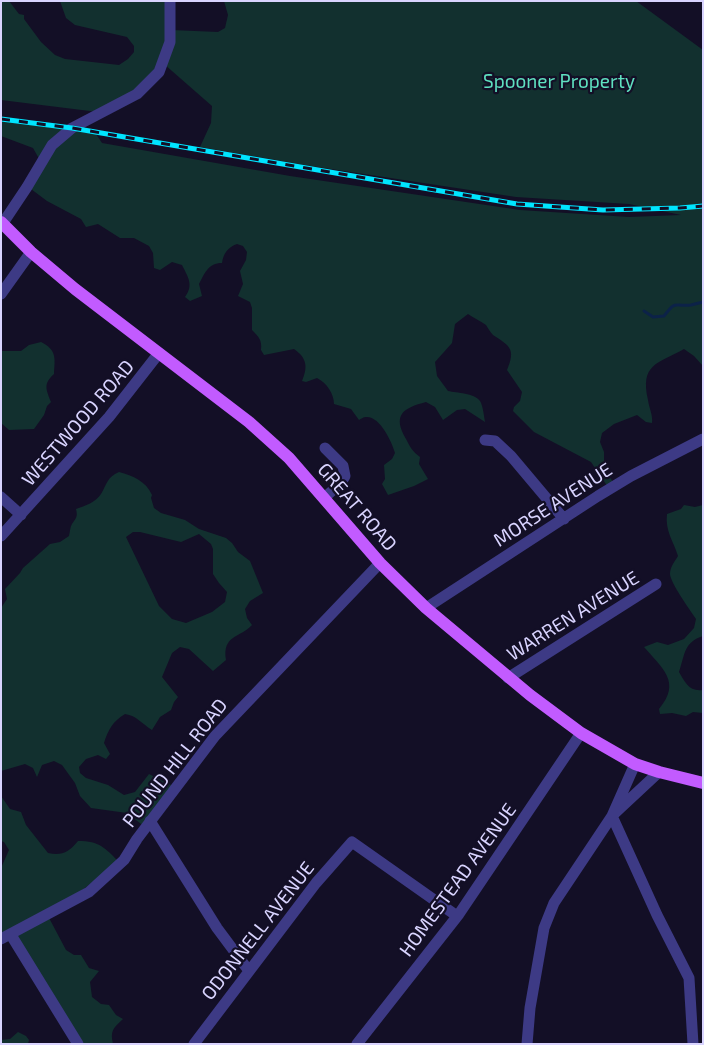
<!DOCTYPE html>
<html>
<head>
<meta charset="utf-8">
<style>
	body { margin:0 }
	#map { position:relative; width:704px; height:1045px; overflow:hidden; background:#130f26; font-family:"Exo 2",sans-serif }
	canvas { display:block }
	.frame { position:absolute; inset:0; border:2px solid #d9d4ff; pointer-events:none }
</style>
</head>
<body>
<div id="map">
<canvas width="704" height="1045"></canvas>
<div class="frame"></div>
</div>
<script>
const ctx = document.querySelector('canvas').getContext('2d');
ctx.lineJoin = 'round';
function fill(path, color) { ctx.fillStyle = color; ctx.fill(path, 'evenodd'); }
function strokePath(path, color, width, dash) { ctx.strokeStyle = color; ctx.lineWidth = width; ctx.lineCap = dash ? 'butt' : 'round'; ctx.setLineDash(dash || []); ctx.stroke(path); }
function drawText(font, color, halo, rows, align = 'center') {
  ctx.font = font + ' "Exo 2",sans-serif'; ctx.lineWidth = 4.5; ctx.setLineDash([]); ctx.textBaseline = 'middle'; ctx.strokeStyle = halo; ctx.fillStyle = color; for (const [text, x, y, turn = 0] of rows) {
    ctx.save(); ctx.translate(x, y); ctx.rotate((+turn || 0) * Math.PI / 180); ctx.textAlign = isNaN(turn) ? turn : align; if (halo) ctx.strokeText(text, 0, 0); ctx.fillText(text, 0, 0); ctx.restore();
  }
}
const green = new Path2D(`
	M1 1H9L19 14 24 15V19L41 42 55 55 65 59 119 65 128 59 134 52V46L127 37 75 25 66 18 60 1H170L171 30 218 32 225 28 228 15 224 1H636L703 50V366L694 356 684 349C657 364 640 364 648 400 649 408 653 415 652 423L646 422 637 415 614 424 602 433 600 442 604 452V468L616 487 610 490 591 462 534 432 513 411 514 407 520 401 522 392 507 370C516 349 510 346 493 335 490 332 488 328 486 325 481 321 473 318 468 314L455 324 452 343 435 362 437 376 448 391C457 393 474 393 480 401 483 406 484 416 485 422L465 409 457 410 443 420 435 407 426 402C403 408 392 415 406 439 410 447 413 452 420 457L419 464 428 479 414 486 388 495 382 484 385 479 384 465 392 459 395 453C392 442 380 416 366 417 363 417 361 419 359 420L351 409 334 404C334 394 327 383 317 378L306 382 302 381C308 367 307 358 294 349L264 355 261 350C262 340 259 337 252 330V308L250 302 238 296 243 284 240 271 246 260 247 252 243 246 237 244C228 247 223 254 222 263 208 263 205 273 199 284L202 296 190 301 185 297C194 285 188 277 182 265L172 262 160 270 154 268 153 253 149 246 134 238H120L98 224 86 227 81 219 47 201 31 189 42 164 33 148 1 136V119L96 134 102 143 290 176 520 210 629 217 681 215 629 204 516 197 311 166 200 147 211 123 212 106 164 64 149 81 98 112 1 100Z
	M41 342C57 350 55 358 54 374 43 384 46 389 51 402L47 406 44 415 34 429 9 430 1 423V351H21L29 345Z
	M119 472C133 476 146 481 152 495L151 498 154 508 161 513 185 520 199 529 226 538 232 543 238 552 250 561 263 593 250 601 245 609 247 618 252 625C240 638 222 635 226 660L213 671 189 649 180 647 172 653 162 677 178 697 174 702 171 710 160 717 152 730C141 723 137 716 125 714 113 721 108 730 104 743L110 754 106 759 98 755 86 759 79 767 80 773 86 778 108 785 124 795 135 792 149 774 173 786 145 827 127 813 91 808 80 796 75 783 62 765 54 761 42 765 37 777 33 768 25 764 1 771V608L7 599 5 589 20 573 23 568 50 544 60 542 69 536C70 532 70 527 72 524 76 518 78 517 76 509 85 506 96 502 101 494 107 484 107 477 119 472ZM133 532H140L181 542 199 534 211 544 213 549V574L219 583 227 592 225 602 212 612 186 623 172 619 159 606 126 537Z
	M684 505 695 507 703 505V636C684 642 685 654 679 672 685 682 689 692 703 690V713L693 712 686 716 672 713 660 714 659 709C682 682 662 668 644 647L657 642 668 645 684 639 694 628 696 619C690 610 670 582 670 574 670 567 675 561 678 556 673 540 665 531 667 514L681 509Z
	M1 796 10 809 21 812 26 825 48 853C62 856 69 852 78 841 100 841 105 848 119 862L48 916 66 950 74 955H81L89 968 99 971 90 982 92 997 101 1004 109 1005 116 1015 123 1019C113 1028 110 1031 113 1044H78L12 935 1 938V868L9 850 4 842 1 841Z
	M18 1032 26 1036 29 1040 28 1044H1V1040L10 1039Z`);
const stream = new Path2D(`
	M644 311 653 317 664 316C677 299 673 307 691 305 695 304 699 303 703 302`);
const minor = new Path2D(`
	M3 223 27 187 52 145 72 128 137 94 159 72 170 42V1
	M1 294 31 252
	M485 440 495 441 511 456 564 519
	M1 497 21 515
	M324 498 341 483 345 476 343 466 325 448
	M1 536 109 417 159 353
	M426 608 598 496 631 476 703 439
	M508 678 656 584
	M615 813 659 772
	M612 816 657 915 689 978 693 1044
	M150 821 217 928 249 971
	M11 935 78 1044
	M1 939 89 892 124 860 137 839 215 736 380 563
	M194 1044 316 883 352 842 457 916
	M357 1044 459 914 581 733
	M527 1044 530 1008 544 928 554 903 612 816 635 764`);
const major = new Path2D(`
	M1 222 31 252 75 289 249 422 289 458 380 563 426 608 530 695 581 733 635 764 659 772 703 783`);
const rail = new Path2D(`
	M1 119 72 128 517 204 603 210 680 208 703 206`);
const parkNames = [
	["Spooner Property",559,82]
];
const streetNames = [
	["WESTWOOD ROAD",78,423,-49],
	["MORSE AVENUE",553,505,-33],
	["GREAT ROAD",357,507,49],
	["WARREN AVENUE",573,616,-32],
	["POUND HILL ROAD",175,763,-52],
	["HOMESTEAD AVENUE",458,880,-54],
	["ODONNELL AVENUE",258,931,-52]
];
fill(green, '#12302f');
strokePath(stream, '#0c2248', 3);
strokePath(minor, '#3d3a85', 11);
strokePath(major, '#c25bff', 12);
strokePath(rail, '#00e5ff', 5);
strokePath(rail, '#130f26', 3, [9]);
drawText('19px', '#5fe0c0', '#130f26', parkNames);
drawText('19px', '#d9d4ff', '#130f26', streetNames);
</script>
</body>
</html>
